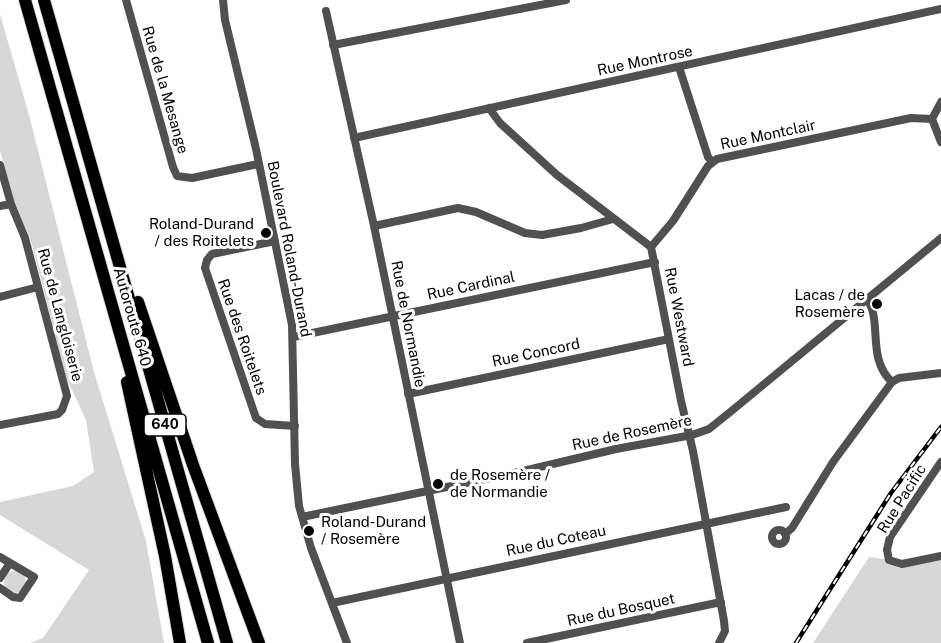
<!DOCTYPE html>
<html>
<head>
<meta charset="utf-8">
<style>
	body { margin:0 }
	canvas { display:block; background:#fff }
</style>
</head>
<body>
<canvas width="941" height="643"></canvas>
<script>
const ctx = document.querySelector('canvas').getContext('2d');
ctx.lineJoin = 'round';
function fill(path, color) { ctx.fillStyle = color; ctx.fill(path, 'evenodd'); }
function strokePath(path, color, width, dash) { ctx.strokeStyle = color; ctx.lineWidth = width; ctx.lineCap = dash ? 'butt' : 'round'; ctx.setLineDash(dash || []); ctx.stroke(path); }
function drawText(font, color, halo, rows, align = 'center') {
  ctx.font = font + ' "Public Sans",sans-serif'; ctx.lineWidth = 6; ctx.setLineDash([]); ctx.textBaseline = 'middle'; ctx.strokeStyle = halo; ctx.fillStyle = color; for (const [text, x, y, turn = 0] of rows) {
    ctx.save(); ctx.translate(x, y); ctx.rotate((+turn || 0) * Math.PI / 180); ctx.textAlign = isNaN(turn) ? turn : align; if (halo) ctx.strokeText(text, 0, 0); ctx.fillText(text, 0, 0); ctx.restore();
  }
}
const green = new Path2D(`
	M0 14 29 115 94 372 146 541 164 643H30L43 638 89 570 0 515V502L73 486 94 472 86 420 66 377 31 241 13 198 0 151Z
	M941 556V643H813L869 557 889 560 902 564Z
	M4 582a11 11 0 1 1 22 0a11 11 0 1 1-22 0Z`);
const minor = new Path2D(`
	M126 0 173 167 177 176 192 178 258 164
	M223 0 225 20 256 149 292 325 295 464 299 506 311 548 347 643
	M326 11 374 226 460 643
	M333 45 566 0
	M679 67 708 157 712 162
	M941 102 932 119 941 142
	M489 108 500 123 557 175 651 247 681 401 693 451 724 621 725 631 719 643
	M354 138 941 9
	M0 165 11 204 25 238 67 396 62 410 58 414 0 425
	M0 206 11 204
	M374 226 458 208 476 212 525 233 542 235 581 228 613 219
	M275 241 212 254 207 260 205 268 256 418 265 424 295 426
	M651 247 673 221 708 166 717 159 911 118 932 119
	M0 297 38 287
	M867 299C883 322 866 358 892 382
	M293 337 655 262
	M408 394 669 339
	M941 462 890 537 887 550 889 560 902 564 941 556
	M302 517 519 472 616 449 692 435 709 429 729 413 941 238
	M772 537a7 7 0 1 1 14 0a7 7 0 1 1-14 0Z
	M785 534 792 528 833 462 892 382 899 378 941 373
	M0 557 34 577 20 598 13 597 0 588
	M0 578 10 563
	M332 603 786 507
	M527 643 721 602`);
const highway = new Path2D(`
	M25 0 208 643
	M44 0 227 643
	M138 302 193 465 259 643
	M127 382 165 556 180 643`);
const rail = new Path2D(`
	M796 643 891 493 941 427`);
const markers = [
	[266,233,6,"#000"],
	[877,304,6,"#000"],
	[438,484,6,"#000"],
	[309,531,6,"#000"]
];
const shields = [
	[165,425,42]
];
const shieldNames = [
	["640",165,425]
];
const streetNames = [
	["Rue Montrose",645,61,-12],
	["Rue de la Mesange",165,90,74],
	["Rue Montclair",768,135,-12],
	["Boulevard Roland-Durand",289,249,79],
	["Rue Cardinal",471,286,-12],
	["Rue de Langloiserie",60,315,75],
	["Autoroute 640",132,317,74],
	["Rue Westward",679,317,79],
	["Rue de Normandie",408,324,79],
	["Rue des Roitelets",242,337,71],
	["Rue Concord",536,353,-12],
	["Rue de Rosemère",632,433,-12],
	["Rue Pacific",902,499,-58],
	["Rue du Coteau",556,541,-12],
	["Rue du Bosquet",621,610,-12]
];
const poiNames = [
	["Roland-Durand",254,224],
	["/ des Roitelets",254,241],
	["Lacas / de",865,295],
	["Rosemère",865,312],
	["de Rosemère /",450,475,"left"],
	["de Normandie",450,492,"left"],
	["Roland-Durand",321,522,"left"],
	["/ Rosemère",321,539,"left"]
];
fill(green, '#d7d7d7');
strokePath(highway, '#dbdbdb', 14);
strokePath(minor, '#505050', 8);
strokePath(highway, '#000', 12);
strokePath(rail, '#000', 4.5);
strokePath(rail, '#fff', 2, [7]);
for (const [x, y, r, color] of markers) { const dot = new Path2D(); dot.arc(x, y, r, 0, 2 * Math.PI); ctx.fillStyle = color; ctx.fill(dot); strokePath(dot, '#fff', 2); }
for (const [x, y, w] of shields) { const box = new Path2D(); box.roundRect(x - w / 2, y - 11, w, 22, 4.5); ctx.fillStyle = '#fff'; ctx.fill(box); strokePath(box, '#000', 1.5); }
drawText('bold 14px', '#000', null, shieldNames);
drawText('15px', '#000', '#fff', streetNames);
drawText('15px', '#000', '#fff', poiNames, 'right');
</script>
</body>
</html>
